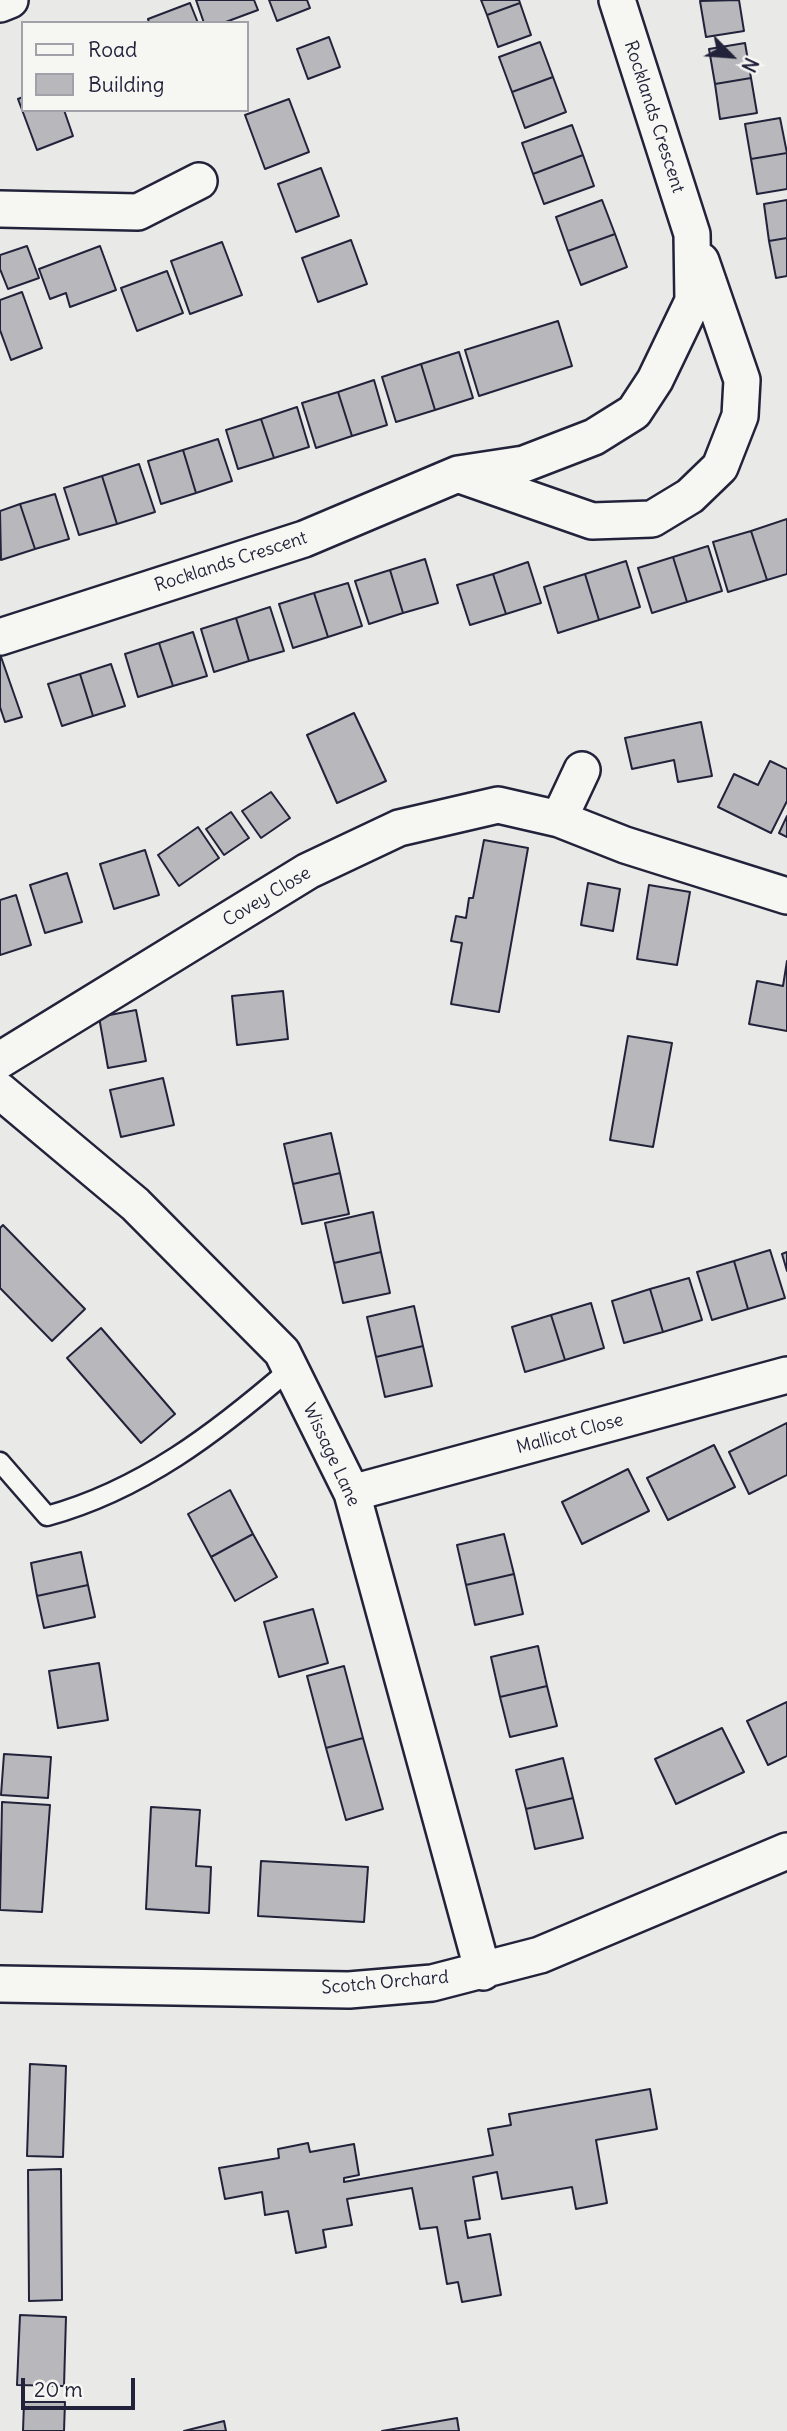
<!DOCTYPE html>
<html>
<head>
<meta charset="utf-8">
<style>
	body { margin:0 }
	#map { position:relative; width:787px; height:2431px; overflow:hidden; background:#e9e9e7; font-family:Delius,sans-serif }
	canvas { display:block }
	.legend { position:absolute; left:21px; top:21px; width:228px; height:91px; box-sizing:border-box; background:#f6f6f2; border:2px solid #a1a1a9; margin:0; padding:9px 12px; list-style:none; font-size:21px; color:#22223b }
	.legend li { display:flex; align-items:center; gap:14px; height:35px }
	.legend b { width:35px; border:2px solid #a1a1a9 }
	.north { position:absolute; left:696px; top:21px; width:70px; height:70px; -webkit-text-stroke:5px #f6f6f2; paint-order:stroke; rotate:115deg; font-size:19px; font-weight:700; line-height:28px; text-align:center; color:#22223b }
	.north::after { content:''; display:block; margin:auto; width:24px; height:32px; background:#22223b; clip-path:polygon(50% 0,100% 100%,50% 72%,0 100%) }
	.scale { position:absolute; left:21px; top:2378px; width:114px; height:32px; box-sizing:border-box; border:4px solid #22223b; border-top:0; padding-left:9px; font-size:21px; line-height:24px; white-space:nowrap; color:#22223b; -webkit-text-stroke:5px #f6f6f2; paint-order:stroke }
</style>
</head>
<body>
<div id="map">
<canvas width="787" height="2431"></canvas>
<ul class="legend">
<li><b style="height:9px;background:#f6f6f2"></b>Road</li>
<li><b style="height:19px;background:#b8b8bc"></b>Building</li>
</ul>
<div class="north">N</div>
<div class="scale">20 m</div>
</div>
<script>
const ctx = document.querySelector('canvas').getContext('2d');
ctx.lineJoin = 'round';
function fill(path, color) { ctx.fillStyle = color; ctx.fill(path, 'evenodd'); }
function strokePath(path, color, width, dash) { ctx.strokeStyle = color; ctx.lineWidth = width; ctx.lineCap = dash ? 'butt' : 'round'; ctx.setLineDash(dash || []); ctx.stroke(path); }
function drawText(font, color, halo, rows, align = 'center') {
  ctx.font = font + ' Delius,sans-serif'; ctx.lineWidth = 5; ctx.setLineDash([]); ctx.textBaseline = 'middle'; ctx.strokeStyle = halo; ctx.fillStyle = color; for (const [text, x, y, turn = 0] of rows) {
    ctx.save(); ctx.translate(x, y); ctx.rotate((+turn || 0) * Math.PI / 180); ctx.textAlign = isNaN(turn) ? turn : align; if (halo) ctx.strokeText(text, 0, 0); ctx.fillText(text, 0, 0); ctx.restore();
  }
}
const building = new Path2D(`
	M196 0H254L258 10 223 23H204Z
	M269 0H307L310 8 277 21Z
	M481 0H519L520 3 487 15Z
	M739 0 744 31 706 37 700 1Z
	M190 3 198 23H149L148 19Z
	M520 3 531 35 498 47 487 15Z
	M329 37 340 67 308 79 297 49Z
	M540 42 553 77 512 92 499 57Z
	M745 43 751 78 715 84 709 49Z
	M553 77 566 112 525 128 512 92Z
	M751 78 757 113 720 119 715 84Z
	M23 97V110H64L73 136 37 150 18 99Z
	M289 99 309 152 265 169 245 115Z
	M780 118 787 153 751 159 745 124Z
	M572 125 583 155 533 174 522 143Z
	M787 153V189L757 194 751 159Z
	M583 155 594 186 544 204 533 174Z
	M321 168 339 216 296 232 278 184Z
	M602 200 615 234 568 251 556 217Z
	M787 200V238L769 241 764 204Z
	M615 234 627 267 581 285 568 251Z
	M787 238V276L776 278 769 241Z
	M351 240 367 284 318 302 302 258Z
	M222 242 242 295 190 314 171 261Z
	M27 246 39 278 8 289 0 269V255Z
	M100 246 116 290 70 307 66 293 50 299 39 269Z
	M167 271 183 313 137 331 121 288Z
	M22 292 42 348 11 360 0 330V300Z
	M558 321 572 366 479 396 465 350Z
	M459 352 473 398 435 410 421 364Z
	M421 364 435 410 396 422 382 377Z
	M374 380 387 425 352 436 338 392Z
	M338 392 352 436 316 448 302 403Z
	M297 407 309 447 274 458 261 419Z
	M261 419 274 458 238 469 226 430Z
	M218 439 232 481 196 493 183 450Z
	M183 450 196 493 161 504 148 461Z
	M139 464 155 512 117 524 102 476Z
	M102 476 117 524 79 535 64 488Z
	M55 494 69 539 35 549 20 504Z
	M20 504 35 549 1 560 0 511Z
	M787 519V574L767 580 751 531Z
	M751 531 767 580 728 592 713 542Z
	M708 546 722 591 687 602 673 557Z
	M673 557 687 602 652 613 638 568Z
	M425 559 438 603 403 613 390 570Z
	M626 561 640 607 599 620 585 574Z
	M528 562 541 603 506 614 493 574Z
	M390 570 403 613 369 624 355 581Z
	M493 574 506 614 470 625 457 585Z
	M585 574 599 620 558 633 544 587Z
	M348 583 362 626 328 637 314 593Z
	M314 593 328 637 293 648 279 604Z
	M270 607 284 651 249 661 236 618Z
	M236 618 249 661 214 672 201 629Z
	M193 632 207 676 173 686 159 643Z
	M159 643 173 686 138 697 125 654Z
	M0 654 22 717 5 722 0 707Z
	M111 664 125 706 93 716 80 674Z
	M80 674 93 716 62 726 48 684Z
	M354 713 386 781 337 803 307 735Z
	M701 722 712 776 678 782 674 760 632 769 625 738Z
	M770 761 787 769V801L771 833 718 807 734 774 758 785Z
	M271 792 290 818 261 838 242 811Z
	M231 812 249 838 224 855 206 829Z
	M787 816V837L779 833Z
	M198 827 219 858 179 886 158 855Z
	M484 840 528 848 499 1012 451 1004 462 943 451 941 456 916 466 918 469 898H473Z
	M145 850 159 895 114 909 100 864Z
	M67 873 82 922 45 933 30 885Z
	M588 883 620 889 613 931 581 925Z
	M649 885 690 892 677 965 637 959Z
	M16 895 31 945 0 955V900Z
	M787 961V1031L749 1024 757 981 783 986Z
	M283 991 288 1039 237 1045 232 996Z
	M136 1010 146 1061 108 1068 99 1017Z
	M628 1036 672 1043 653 1147 610 1140Z
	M163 1078 174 1125 121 1137 110 1090Z
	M331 1133 340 1173 293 1184 284 1144Z
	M340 1173 349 1214 302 1224 293 1184Z
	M373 1212 381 1252 334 1263 325 1223Z
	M3 1225 85 1309 52 1341 0 1288V1228Z
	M770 1250 785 1298 748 1309 734 1261Z
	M381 1252 390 1293 343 1303 334 1263Z
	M787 1252V1271L782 1254Z
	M734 1261 748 1309 712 1320 697 1272Z
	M689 1278 702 1320 663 1332 650 1289Z
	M650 1289 663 1332 624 1343 612 1301Z
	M591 1303 604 1348 565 1360 551 1315Z
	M414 1306 423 1346 376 1357 367 1317Z
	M551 1315 565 1360 525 1372 512 1327Z
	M101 1328 175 1414 141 1443 67 1358Z
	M423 1346 432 1386 385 1397 376 1357Z
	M787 1423V1475L749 1494 729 1452Z
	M714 1445 735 1487 668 1520 647 1478Z
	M628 1469 649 1511 582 1544 562 1502Z
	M230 1490 253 1534 211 1557 188 1514Z
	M253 1534 277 1577 235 1601 211 1557Z
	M504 1534 514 1574 466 1585 457 1545Z
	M81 1552 88 1585 37 1596 31 1563Z
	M514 1574 523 1614 475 1625 466 1585Z
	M88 1585 95 1617 44 1628 37 1596Z
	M313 1609 328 1663 279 1677 264 1622Z
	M538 1646 547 1686 500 1697 491 1657Z
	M99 1663 108 1720 58 1728 49 1671Z
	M344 1666 363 1738 326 1748 307 1676Z
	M547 1686 557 1726 510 1737 500 1697Z
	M787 1702V1756L768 1765 747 1721Z
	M722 1728 744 1772 676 1804 655 1759Z
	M363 1738 383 1809 346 1820 326 1748Z
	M4 1754 51 1757 48 1798 1 1795Z
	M563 1758 573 1798 526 1809 516 1770Z
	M573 1798 583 1838 535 1849 526 1809Z
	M2 1802 50 1805 42 1912 0 1910Z
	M151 1807 200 1810 196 1866 211 1867 209 1913 146 1909Z
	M261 1861 368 1867 364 1922 258 1916Z
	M30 2064 66 2066 63 2157 27 2156Z
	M650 2089 657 2129 596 2140 607 2203 576 2209 572 2187 502 2199 497 2172 473 2177 480 2219 465 2221 468 2238 490 2234 501 2295 462 2302 458 2282 447 2284 437 2227 420 2229 412 2188 347 2199 352 2225 323 2230 326 2247 296 2253 288 2211 265 2215 262 2192 225 2199 219 2168 279 2158 278 2149 308 2143 310 2152 354 2144 359 2175 344 2178V2182L493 2155 488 2129 511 2125 509 2114Z
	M61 2169 62 2300 29 2301 28 2170Z
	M20 2315 66 2317 64 2386 17 2385Z
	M24 2402H65L64 2431H23Z
	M457 2418 459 2431H382Z
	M224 2421 226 2431H184Z`);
const service = new Path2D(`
	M0 1462 47 1516C142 1490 217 1432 290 1369`);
const minor = new Path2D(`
	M0 4 10 0
	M0 209 138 212 199 181
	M463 476 592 521 652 519 690 496 720 467 740 416 742 380 701 261
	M0 637 304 539 458 474 524 464 594 437 634 412 655 380 693 301 692 234 617 0
	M559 819 582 770
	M0 1060 308 871 399 828 498 805 559 819 625 845 787 896
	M0 1091 135 1204 282 1352 352 1493 483 1972
	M352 1493 787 1375
	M0 1984 349 1990 432 1983 540 1955 787 1851`);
const streetNames = [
	["Rocklands Crescent",654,117,72],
	["Rocklands Crescent",231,562,-18],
	["Covey Close",267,897,-31],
	["Mallicot Close",570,1434,-15],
	["Wissage Lane",331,1455,65],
	["Scotch Orchard",385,1983,-5]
];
fill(building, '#b8b8bc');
strokePath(building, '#22223b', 2);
strokePath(service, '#22223b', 23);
strokePath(minor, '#22223b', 40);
strokePath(service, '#f6f6f2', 18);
strokePath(minor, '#f6f6f2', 35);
drawText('18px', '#22223b', '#f6f6f2', streetNames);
</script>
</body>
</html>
